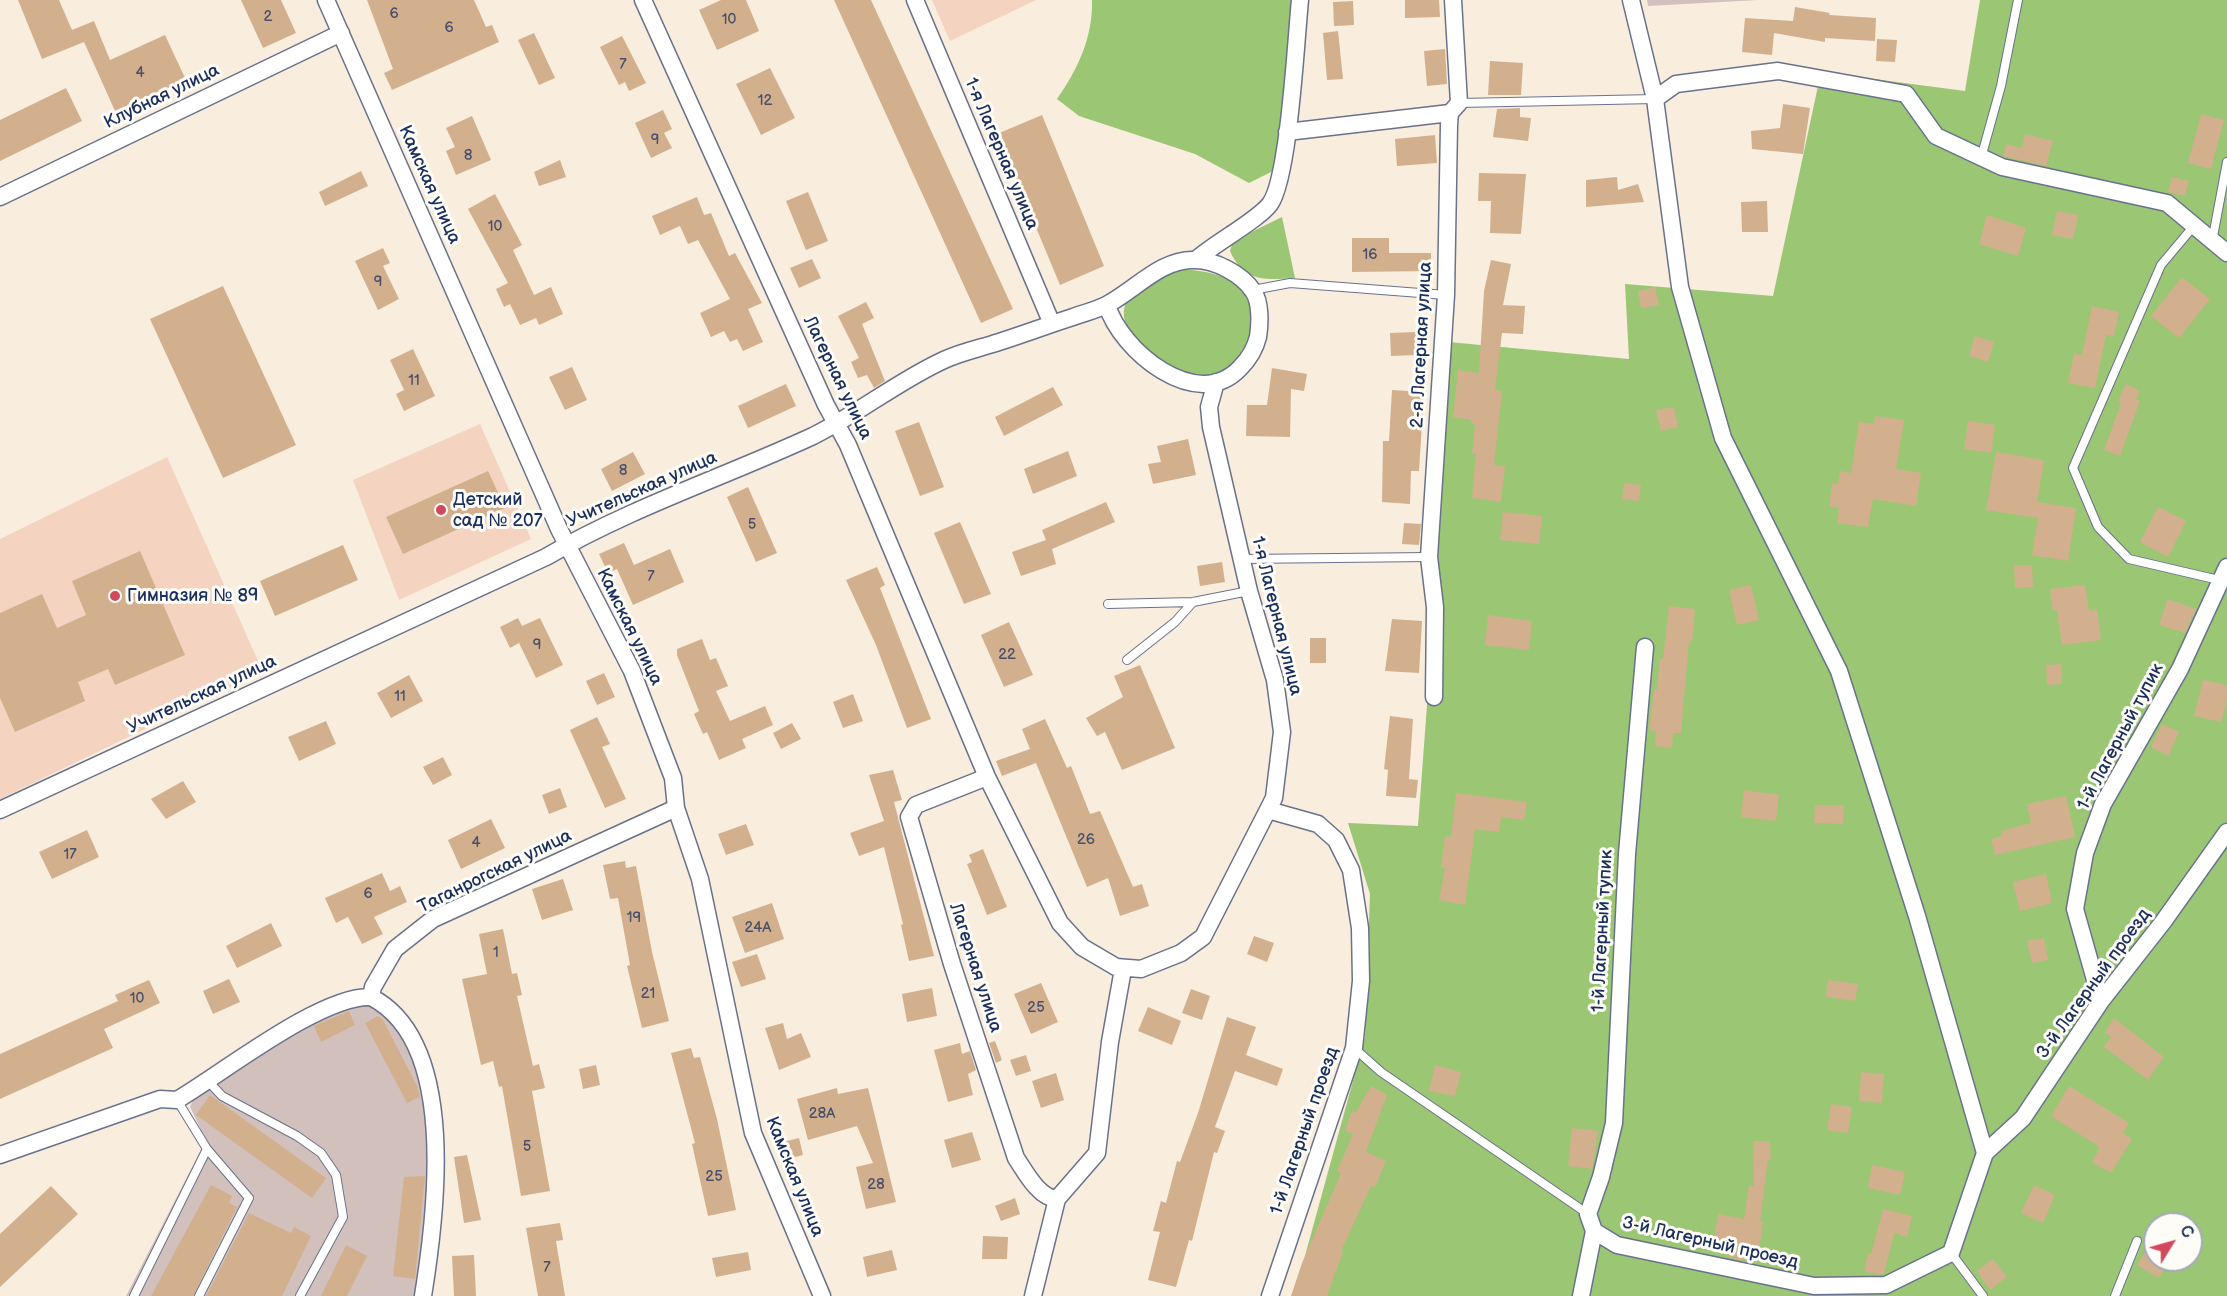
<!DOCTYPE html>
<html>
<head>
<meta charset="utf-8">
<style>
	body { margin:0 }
	#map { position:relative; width:2227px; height:1296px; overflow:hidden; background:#f9edde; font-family:"Balsamiq Sans",sans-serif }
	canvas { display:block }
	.north { position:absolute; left:2143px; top:1212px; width:60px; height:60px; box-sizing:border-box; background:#fdfcf7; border:2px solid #a3aaba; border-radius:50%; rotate:53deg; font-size:16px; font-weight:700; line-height:24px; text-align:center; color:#1b2f5e }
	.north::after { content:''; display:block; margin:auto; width:21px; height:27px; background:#d1495b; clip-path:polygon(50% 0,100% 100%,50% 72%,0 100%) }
</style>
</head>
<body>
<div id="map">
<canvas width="2227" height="1296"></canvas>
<div class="north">С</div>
</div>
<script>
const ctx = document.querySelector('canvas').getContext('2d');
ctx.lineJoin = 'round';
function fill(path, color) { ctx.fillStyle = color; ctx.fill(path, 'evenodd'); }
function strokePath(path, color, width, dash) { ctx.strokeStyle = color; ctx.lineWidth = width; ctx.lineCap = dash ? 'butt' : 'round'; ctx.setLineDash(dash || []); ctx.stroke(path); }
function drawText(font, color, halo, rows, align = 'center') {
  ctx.font = font + ' "Balsamiq Sans",sans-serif'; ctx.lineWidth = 6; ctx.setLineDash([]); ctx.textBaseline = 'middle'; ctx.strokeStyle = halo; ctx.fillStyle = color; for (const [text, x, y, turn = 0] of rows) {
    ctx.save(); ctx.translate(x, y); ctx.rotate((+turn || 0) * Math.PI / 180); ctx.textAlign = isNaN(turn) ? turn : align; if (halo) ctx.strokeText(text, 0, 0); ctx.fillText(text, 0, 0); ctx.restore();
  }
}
const built = new Path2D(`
	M932 0H1036L950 41Z
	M480 424 531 539 399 600 353 480Z
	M167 457 263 672 0 799V539Z`);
const industrial = new Path2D(`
	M1647 0H1758L1648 6Z
	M357 1002 370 1004 383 1011 406 1043 420 1079 432 1140 425 1241 416 1296H126L206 1140 190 1107 194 1097 316 1017Z`);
const green = new Path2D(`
	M1092 0H1296L1282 129 1273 171 1249 183 1195 154 1079 116 1057 99C1078 69 1093 37 1092 0Z
	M1980 0H2227V1296H1294L1365 1037 1370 894 1348 823 1418 826 1427 705 1428 556 1438 341 1629 359 1625 284 1773 296 1821 72 1965 91ZM2155 1224H2191V1260H2155Z
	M1282 217 1295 278C1264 280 1244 282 1230 251L1233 241Z
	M1183 269C1202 271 1230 274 1242 291 1264 320 1250 362 1217 375 1195 383 1157 361 1142 345 1130 333 1119 320 1126 302L1163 276Z`);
const building = new Path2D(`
	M18 0H59L72 30 94 21 110 60 165 35 186 80 115 111 84 42 42 59Z
	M241 0H281L296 33 263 48Z
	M367 0H474L486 27 492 25 499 42 392 90 384 73 393 69Z
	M721 0H746L759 31 717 50 699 10Z
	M834 0H871L1013 309 981 323Z
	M1405 0H1439L1440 17 1405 18Z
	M1353 1 1354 25 1334 26 1333 2Z
	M1795 7 1830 13 1829 15 1876 18 1875 41 1825 38V42L1774 33 1772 55 1742 52 1745 18 1793 21Z
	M1338 31 1343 79 1327 80 1323 33Z
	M534 33 555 78 539 85 518 40Z
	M622 36 646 83 629 91 625 82 619 85 600 47Z
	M1877 39 1897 40 1895 62 1876 61Z
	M1445 49 1447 84 1427 86 1424 51Z
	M1490 61 1523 63 1521 95H1488Z
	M770 68 795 118 761 135 736 84Z
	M66 88 82 121 0 161V120Z
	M1783 104 1810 108 1803 154 1752 149 1751 131 1780 128Z
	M1520 108V117L1531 118 1528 141 1493 137 1497 109Z
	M663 110 672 129 664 133 672 148 651 158 635 123Z
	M2201 114 2224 120 2211 169 2188 163Z
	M1042 115 1104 266 1060 285 997 134Z
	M472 116 491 160 456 175 446 151 455 147 446 128Z
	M2025 134 2053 141 2046 166 2003 156 2006 144 2022 148Z
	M1435 135 1437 163 1397 166 1395 139Z
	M560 160 566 177 539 186 534 172Z
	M361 171 368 186 325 206 319 192Z
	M1479 173 1526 174 1521 234 1490 233 1491 201H1478Z
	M1617 177 1618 190 1638 184 1644 202 1586 207V180Z
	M2172 177 2189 181 2185 196 2168 192Z
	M808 192 828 241 806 250 786 201Z
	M495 194 522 245 513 250 534 295 551 287 563 314 539 325 536 318 520 325 510 304 504 307 496 289 508 283 468 209Z
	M697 197 704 215 711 213 729 256 735 253 762 303 748 309 763 342 743 351 737 339 730 342 724 331 711 337 700 313 730 299 698 240 688 244 680 226 660 235 652 216Z
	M1767 201 1768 232H1742L1741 202Z
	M2057 211 2078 215 2073 239 2052 235Z
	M1987 215 2026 228 2018 256 1979 244Z
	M1352 238H1389V253H1431V271L1352 272Z
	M383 248 390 263 383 266 399 299 378 310 355 261Z
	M812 259 821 278 799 288 790 268Z
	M1491 260 1511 264 1503 305 1525 306 1523 334 1502 333 1495 390 1502 391 1494 465 1505 466 1501 502 1472 498 1476 453H1472L1475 424 1471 423V420L1453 417 1458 370 1479 373 1484 291Z
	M2182 277 2210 299 2179 338 2151 316Z
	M223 286 296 445 223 478 150 319Z
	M1655 287 1659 305 1641 308 1638 291Z
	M866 302 874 318 862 324 885 381 874 388 867 375 858 378 851 362 859 358 838 316Z
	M2092 306 2119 312 2114 336 2106 335 2095 388 2068 383 2074 354 2082 355Z
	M1416 332 1417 355 1391 356 1390 333Z
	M1975 336 1994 342 1988 362 1969 356Z
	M413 349 435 396 404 411 396 394 404 390 390 360Z
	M572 367 587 400 565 410 549 377Z
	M1272 368 1307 374 1304 391 1291 389 1290 437 1246 436 1247 405H1267Z
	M786 384 796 406 748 428 738 406Z
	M2126 384 2140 391 2136 399 2140 401 2120 456 2104 450 2121 403 2118 401Z
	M1053 387 1063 405 1004 436 995 417Z
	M1392 390 1424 392 1419 471H1411L1410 504 1382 502 1383 441H1389Z
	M1674 407 1678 427 1661 431 1656 410Z
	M1875 416 1904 420 1896 469 1921 473 1916 506 1873 499 1868 527 1837 523 1839 508 1829 506 1832 484H1838L1840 471 1851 473 1859 422 1874 424Z
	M1968 421 1995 425 1991 453 1964 449Z
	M919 422 944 487 920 496 895 431Z
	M1188 439 1196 475 1153 484 1148 464 1161 462 1157 446Z
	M1068 451 1077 476 1033 494 1024 469Z
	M633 452 645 474 612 491 601 469Z
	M1996 452 2044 460 2037 502 2076 508 2068 561 2032 555 2038 518 1986 510Z
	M488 471 505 508 403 554 386 517Z
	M1624 483 1641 485 1639 501 1622 499Z
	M748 487 777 553 756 562 727 497Z
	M1106 502 1115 522 1052 549 1056 564 1021 576 1012 552 1046 540 1042 530Z
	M2158 507 2186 521 2168 557 2140 542Z
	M1503 512 1542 516 1539 544 1500 540Z
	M960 522 991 594 964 604 934 533Z
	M1404 523 1421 524 1419 545 1402 544Z
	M624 543 634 565 670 549 684 582 633 605 617 569 608 573 599 554Z
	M343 545 358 580 275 616 260 581Z
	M140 551 185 655 115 685 108 669 78 682 85 701 15 732 0 698V613L42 594 57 628 86 615 72 581Z
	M1222 562 1225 582 1200 586 1197 566Z
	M2014 565H2032L2033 587 2015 588Z
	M877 567 885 585 880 588 931 719 907 728 876 645 846 580Z
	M1751 585 1759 620 1737 625 1729 590Z
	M2085 585 2089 611 2097 610 2101 640 2062 645 2057 610 2053 611 2050 589Z
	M2168 599 2196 609 2185 633 2159 625Z
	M1669 606 1695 609 1692 641H1689L1681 733H1673L1672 748 1655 746 1656 731 1649 730 1654 690H1657L1660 658 1663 659Z
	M1488 615 1532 621 1529 650 1485 645Z
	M518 618 522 626 540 618 563 665 536 678 519 643 510 648 500 627Z
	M1392 619 1422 621 1419 673 1385 671Z
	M1009 622 1033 675 1004 687 981 635Z
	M1310 638H1326V663H1310Z
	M702 639 710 660 716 658 728 686 716 691 730 721 765 706 773 725 742 739 746 748 719 760 707 732 703 734 694 714 699 711 677 655V649Z
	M2061 664 2062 684 2047 685 2046 665Z
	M1140 665 1175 748 1122 770 1105 732 1097 736 1086 718 1123 697 1114 676Z
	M604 673 615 697 597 705 586 681Z
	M409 675 423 701 391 718 377 693Z
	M2203 680 2227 685V700L2221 722 2194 716Z
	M853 694 863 721 843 728 833 702Z
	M1390 716 1413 719 1409 779 1418 780 1416 798 1386 796 1388 770 1384 769Z
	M597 717 610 744 602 747 626 799 605 808 570 730Z
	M1045 719 1067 768 1071 766 1090 814 1100 811 1133 887 1142 884 1149 906 1120 916 1108 878 1087 887 1036 763 1002 776 996 761 1030 749 1022 729Z
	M326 721 336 744 299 761 288 737Z
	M792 723 801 739 781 749 773 733Z
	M2162 724 2179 732 2168 756 2151 747Z
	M443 757 452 775 433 785 423 767Z
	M893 770 902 800 894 802 934 956 909 961 901 925 903 924 884 847 859 856 850 833 884 821 869 775Z
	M183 781 196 802 166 819 151 799Z
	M560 788 567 807 549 814 542 795Z
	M1744 790 1779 795 1776 821 1741 817Z
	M1456 793 1527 802 1524 820 1501 817 1499 832 1475 829 1465 905 1439 900 1445 868 1441 867 1445 836 1451 837Z
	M2066 796 2075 837 1995 855 1991 839 2002 836 2001 831 2031 823 2027 804Z
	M1815 805H1844L1843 824 1814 823Z
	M491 819 505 848 461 869 448 840Z
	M746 824 754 845 726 855 718 834Z
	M87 830 99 857 52 879 39 852Z
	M983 849 1007 907 987 915 967 864 972 862 969 855Z
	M625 861 626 868 636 866 652 952 669 1021 642 1028 627 966 630 965 618 898 610 899 603 865Z
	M382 873 390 891 400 886 407 902 374 917 383 934 362 944 348 917 336 923 325 898Z
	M2046 874 2052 903 2020 911 2013 882Z
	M563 879 573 910 542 920 532 889Z
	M772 903 784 939 745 953 732 917Z
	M271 923 282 946 237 968 226 946Z
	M503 929 512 974 517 973 522 995 517 996 533 1066 539 1064 545 1088 532 1091 550 1191 521 1196 502 1086 499 1087 493 1061 481 1065 462 979 487 974 479 934Z
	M1254 936 1274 943 1267 962 1247 954Z
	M2044 938 2048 960 2032 963 2027 941Z
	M757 954 766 979 741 987 732 962Z
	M229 979 240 1002 213 1014 203 991Z
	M149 980 160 1003 104 1029 113 1048 0 1099V1054L118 1001 115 995Z
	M1828 980 1858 984 1855 1001 1826 997Z
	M1041 983 1058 1022 1031 1034 1014 994Z
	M932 988 937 1016 907 1022 902 994Z
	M1191 989 1210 996 1202 1020 1182 1013Z
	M1148 1007 1181 1021 1172 1045 1138 1031Z
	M349 1011 355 1025 321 1042 314 1026Z
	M378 1016 383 1020 417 1086 420 1097 407 1103 365 1023Z
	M1227 1017 1256 1027 1246 1055 1283 1069 1277 1086 1235 1071 1215 1127 1225 1131 1217 1153 1214 1152 1192 1241 1189 1240 1176 1287 1148 1280 1160 1232 1153 1231 1161 1201 1166 1203 1177 1161 1180 1162 1198 1113Z
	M2114 1018 2164 1057 2148 1080 2104 1047 2111 1037 2105 1032Z
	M783 1023 787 1039 801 1033 811 1057 779 1070 765 1028Z
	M995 1041 1002 1060 996 1063 989 1043Z
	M960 1043 962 1054 970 1051 976 1070 968 1074 973 1095 948 1102 934 1050Z
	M691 1048 694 1058 700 1057 717 1119 736 1210 708 1216 692 1144 695 1143 671 1053Z
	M1026 1055 1031 1071 1016 1076 1010 1060Z
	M596 1065 600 1085 583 1089 579 1069Z
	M1435 1065 1461 1072 1455 1096 1429 1091Z
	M1861 1072 1884 1074 1882 1103 1859 1101Z
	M1056 1073 1064 1100 1041 1108 1032 1081Z
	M1371 1086 1387 1095 1366 1152 1386 1161 1375 1187 1371 1186 1341 1251 1343 1252 1327 1296H1291L1302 1263 1341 1173 1337 1171 1353 1134 1345 1131 1352 1111 1356 1112Z
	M2069 1086 2129 1123 2123 1133 2132 1139 2111 1173 2092 1162 2100 1147 2051 1116Z
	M837 1088 838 1094 868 1088 896 1202 866 1209 856 1167 873 1163 857 1126 808 1140 797 1099Z
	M210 1095 326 1178 312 1198 196 1115Z
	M1831 1104 1852 1107 1848 1133 1827 1130Z
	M1572 1128 1598 1131 1592 1169 1568 1166Z
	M972 1132 981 1160 952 1168 944 1140Z
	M799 1138 803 1155 784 1160 779 1143Z
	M1753 1141H1770L1771 1160H1768L1760 1221 1763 1222 1759 1251 1746 1249 1744 1261 1728 1257 1730 1247 1713 1244 1718 1214 1744 1219 1749 1185 1754 1186Z
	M467 1155 481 1220 464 1223 454 1157Z
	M1872 1165 1905 1172 1900 1195 1868 1188Z
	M425 1176 415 1279 393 1276 404 1177Z
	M211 1185 232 1196 229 1203 237 1207 193 1296H151Z
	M2034 1185 2055 1195 2043 1223 2021 1213Z
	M51 1186 78 1214 0 1287V1234Z
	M1015 1198 1020 1214 1001 1221 995 1206Z
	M1883 1209 1912 1216 1907 1237 1894 1233 1884 1274 1879 1275 1864 1271 1868 1254H1871Z
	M249 1213 291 1233 294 1227 311 1236 282 1296H206Z
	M560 1223 563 1240 556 1241 565 1296H538L526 1228Z
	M983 1236 1008 1237 1007 1259H982Z
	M346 1245 367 1256 347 1296H321Z
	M892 1250 897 1270 867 1277 863 1257Z
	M2146 1250 2155 1255V1260L2168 1262 2159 1278 2137 1265Z
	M748 1252 751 1270 716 1277 712 1258Z
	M474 1255 476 1296H454L452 1256Z
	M1993 1259 2007 1277 1990 1290 1977 1271Z`);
const service = new Path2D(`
	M1459 103 1655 99
	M1981 158 2001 86 2018 0
	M2193 227 2161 265 2073 468 2098 527 2129 559 2219 580
	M2212 242 2227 162
	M1253 290 1290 283 1446 295
	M1243 559 1429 557
	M1108 604 1193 602 1249 591
	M1127 660 1175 622 1193 602
	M1354 1048 1381 1072 1588 1214
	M209 1082 222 1096 297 1136 321 1153 336 1175 343 1217 300 1296
	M177 1100 207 1149 249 1198 199 1296
	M1951 1253 1983 1296
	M134 1296 207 1149
	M2115 1296 2137 1241`);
const minor = new Path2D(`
	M326 0 559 529 632 671 673 778 676 808 700 879 753 1133 822 1296
	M643 0 826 405 848 445 987 777 1060 923 1082 947 1116 967 1141 969 1181 953 1203 937 1274 798 1282 732 1275 680 1249 591 1211 427 1209 407 1216 382
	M915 0 1052 324
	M1655 99 1676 84 1778 71 1906 94 1936 136 2002 167 2167 203 2227 253
	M1287 132 1450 113
	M0 197 341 33
	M1197 259C1215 243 1258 220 1270 204 1289 178 1296 39 1300 0
	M1434 697 1435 607 1429 557 1446 295 1449 125 1450 113 1459 103 1453 0
	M987 777 916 805 909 817 952 964 1016 1158C1026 1173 1039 1198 1057 1199
	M0 810 546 557C630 508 724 477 813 436 858 414 898 381 944 360 961 352 981 348 999 342 1024 334 1048 325 1073 317 1084 313 1097 310 1108 304 1135 290 1162 258 1195 260 1215 260 1242 274 1253 291 1261 302 1260 324 1258 337 1255 349 1248 360 1240 368 1197 414 1120 350 1107 305
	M1268 810 1318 824 1336 840 1351 870 1360 928 1361 981 1354 1048 1270 1296
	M371 997C459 1042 436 1216 423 1296
	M2101 1001 2075 909 2085 853 2103 804 2180 669 2227 567
	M1985 1153 2023 1118 2101 1001 2163 922 2227 832
	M0 1155 160 1099 177 1100C223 1073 321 995 371 997L373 987 395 949 433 919 676 808
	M1594 1231 1588 1214 1601 1177 1614 1123 1627 854 1645 647
	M1033 1296 1057 1199 1097 1153 1110 1042 1123 969
	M1581 1296 1594 1231 1617 1245 1814 1286 1886 1285 1951 1253 1985 1153 1917 916 1839 671 1723 438 1680 287 1655 99 1631 0`);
const markers = [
	[441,510,6,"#d1495b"],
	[115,596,6,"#d1495b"]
];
const numberNames = [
	["6",394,14],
	["2",268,17],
	["10",729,20],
	["6",449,28],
	["7",623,65],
	["4",140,73],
	["12",765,101],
	["9",655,140],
	["8",468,156],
	["10",495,227],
	["16",1370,255],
	["9",378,282],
	["11",414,381],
	["8",623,471],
	["5",752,525],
	["7",651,577],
	["9",537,645],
	["22",1007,655],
	["11",400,697],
	["26",1086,840],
	["4",476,843],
	["17",70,855],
	["6",368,894],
	["19",634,918],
	["24А",758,928],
	["1",496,953],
	["21",648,994],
	["10",137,999],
	["25",1036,1008],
	["28А",822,1114],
	["5",527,1147],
	["25",714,1177],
	["28",876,1185],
	["7",547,1268]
];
const streetNames = [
	["Клубная улица",162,97,-26],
	["1-я Лагерная улица",1001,154,67],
	["Камская улица",429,185,66],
	["2-я Лагерная улица",1422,345,-87],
	["Лагерная улица",837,378,64],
	["Учительская улица",642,490,-24],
	["1-я Лагерная улица",1276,616,76],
	["Камская улица",629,627,64],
	["Учительская улица",202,695,-25],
	["1-й Лагерный тупик",2121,737,-62],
	["Таганрогская улица",495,872,-26],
	["1-й Лагерный тупик",1603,931,-87],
	["Лагерная улица",975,968,72],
	["3-й Лагерный проезд",2094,984,-54],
	["1-й Лагерный проезд",1305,1131,-71],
	["Камская улица",794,1177,68],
	["3-й Лагерный проезд",1710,1243,13]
];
const poiNames = [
	["Детский",453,500],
	["сад № 207",453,521],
	["Гимназия № 89",127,596]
];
fill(built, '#f5d3c1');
fill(industrial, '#d1c0bc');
fill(green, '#9bc673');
fill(building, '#d2b08e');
strokePath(service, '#69728b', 10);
strokePath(minor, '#69728b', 19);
strokePath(service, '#fff', 8);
strokePath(minor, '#fff', 16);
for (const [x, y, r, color] of markers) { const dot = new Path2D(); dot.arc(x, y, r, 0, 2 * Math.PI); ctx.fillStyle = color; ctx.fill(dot); strokePath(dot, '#fdfcf7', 2); }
drawText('15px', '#494f6a', null, numberNames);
drawText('18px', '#1b2f5e', '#fdfcf7', streetNames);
drawText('18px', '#1b2f5e', '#fdfcf7', poiNames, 'left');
</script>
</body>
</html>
